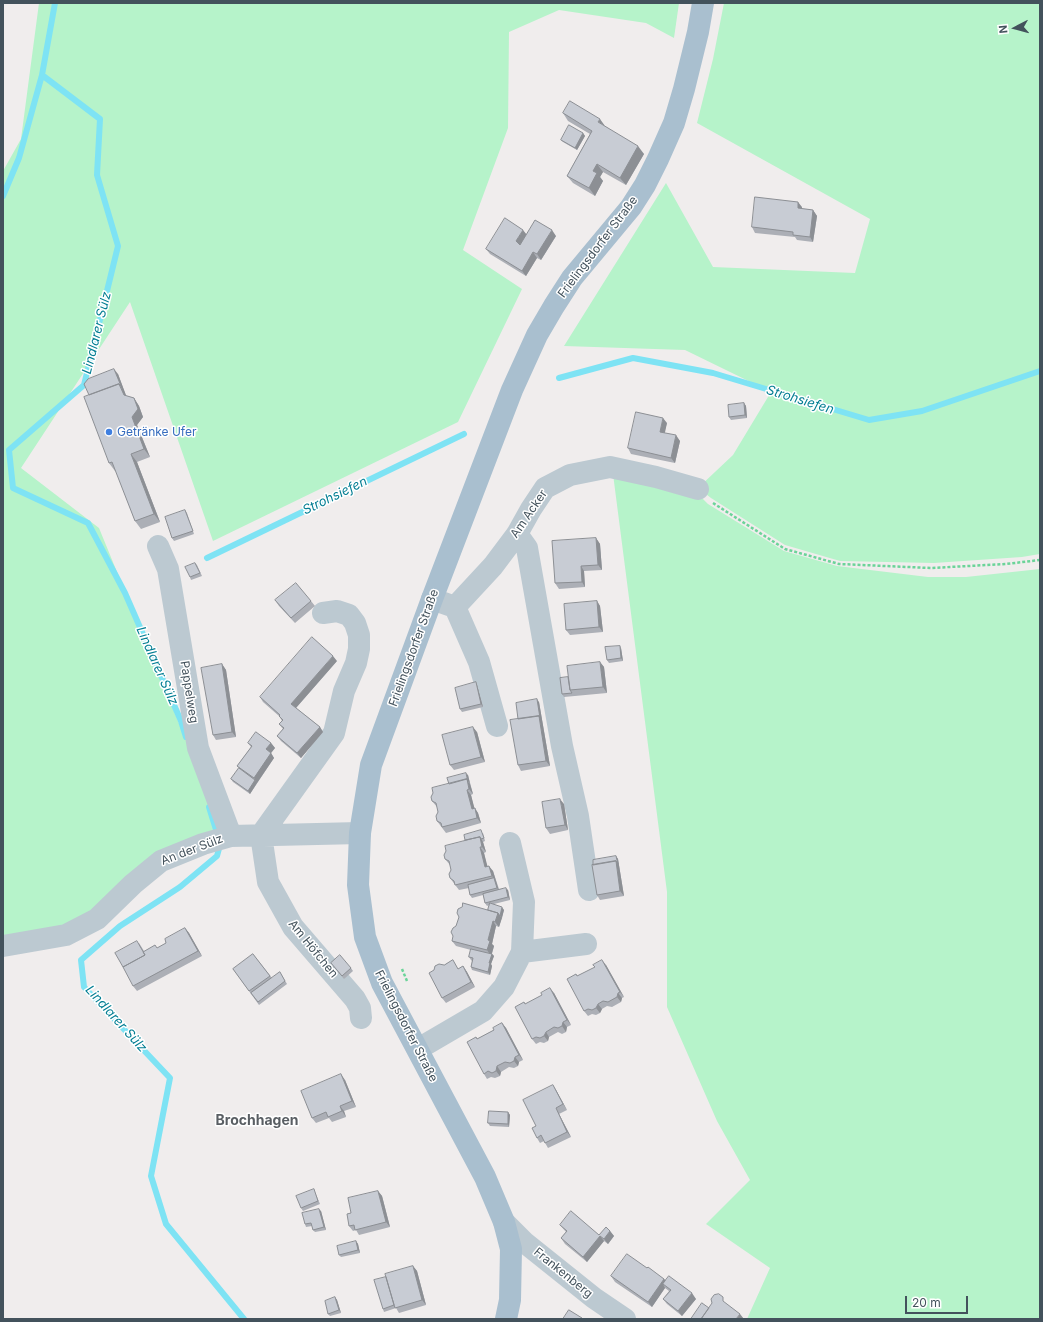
<!DOCTYPE html>
<html>
<head>
<meta charset="utf-8">
<style>
	body { margin:0 }
	#map { position:relative; width:1043px; height:1322px; overflow:hidden; background:#f0eded; font-family:Inter,sans-serif }
	canvas { display:block }
	.frame { position:absolute; inset:0; border:4px solid #43525c; pointer-events:none }
	.north { position:absolute; left:995px; top:8px; width:40px; height:40px; -webkit-text-stroke:3px #fff; paint-order:stroke; rotate:264deg; font-size:11px; font-weight:700; line-height:16px; text-align:center; color:#43525c }
	.north::after { content:''; display:block; margin:auto; width:14px; height:18px; background:#43525c; clip-path:polygon(50% 0,100% 100%,50% 72%,0 100%) }
	.scale { position:absolute; left:905px; top:1296px; width:63px; height:18px; box-sizing:border-box; border:2px solid #43525c; border-top:0; padding-left:5px; font-size:12px; line-height:14px; white-space:nowrap; color:#43525c; -webkit-text-stroke:3px #fff; paint-order:stroke }
</style>
</head>
<body>
<div id="map">
<canvas width="1043" height="1322"></canvas>
<div class="frame"></div>
<div class="north">N</div>
<div class="scale">20 m</div>
</div>
<script>
const ctx = document.querySelector('canvas').getContext('2d');
ctx.lineJoin = 'round';
function fill(path, color) { ctx.fillStyle = color; ctx.fill(path, 'evenodd'); }
function strokePath(path, color, width, dash) { ctx.strokeStyle = color; ctx.lineWidth = width; ctx.lineCap = dash ? 'butt' : 'round'; ctx.setLineDash(dash || []); ctx.stroke(path); }
function drawText(font, color, halo, rows, align = 'center') {
  ctx.font = font + ' Inter,sans-serif'; ctx.lineWidth = 3; ctx.setLineDash([]); ctx.textBaseline = 'middle'; ctx.strokeStyle = halo; ctx.fillStyle = color; for (const [text, x, y, turn = 0] of rows) {
    ctx.save(); ctx.translate(x, y); ctx.rotate((+turn || 0) * Math.PI / 180); ctx.textAlign = isNaN(turn) ? turn : align; if (halo) ctx.strokeText(text, 0, 0); ctx.fillText(text, 0, 0); ctx.restore();
  }
}
const green = new Path2D(`
	M39 3H679L674 38 646 23 559 10 509 32 508 128 463 250 522 289 458 422 213 541 130 302 21 468 99 528 223 831 95 914 65 931 3 942V171L21 139Z
	M724 3H1040V554L1022 557 934 563 840 561 785 545 711 498 698 488 733 455 771 392 685 350 564 346 666 183 713 267 855 273 870 219 697 123 713 59Z
	M613 474 697 493 708 504 784 551 837 566 928 577H966L1040 569V1319H747L770 1268 706 1224 750 1180 717 1121 667 1007V892Z`);
const stream = new Path2D(`
	M55 3 42 75 100 119 97 175 118 246 84 385 9 450 13 488 88 523 125 593 181 721 186 737
	M3 196 19 158 42 75
	M559 378 633 358 713 373 869 420 922 411 1040 371
	M207 558 464 434
	M209 807 218 836
	M220 845 217 856 180 887 120 926 81 960 84 987 170 1078 151 1176 166 1224 244 1319`);
const path = new Path2D(`
	M713 503 785 549 839 564 931 568 1006 564 1040 560
	M402 969 407 981`);
const minor = new Path2D(`
	M517 534 527 548 562 746 578 816 589 890
	M158 546 168 569 198 748 231 836
	M432 599 455 607 493 566 517 534 531 509 545 488 570 475 610 467 656 477 698 489
	M455 607 479 662 497 726
	M323 613 337 611 349 615 355 623 359 635V649L356 663 344 691 334 733 261 835 268 882 293 927 355 999 360 1008 361 1018
	M510 843 524 902 522 952
	M3 946 66 935 97 919 133 884 161 861 203 844 231 836 360 833
	M418 1049 483 1011 504 987 522 952 586 944
	M504 1222 524 1242 594 1298 625 1319`);
const major = new Path2D(`
	M506 1319 510 1300 511 1249 504 1222 485 1177 382 983 365 937 358 885 360 833 371 765 432 599 512 390 537 335 554 306 572 278 631 207 645 185 658 159 674 123 684 89 698 32 703 3`);
const wall = new Path2D(`
	M563 113 605 126 644 154 626 185 603 172 600 177 603 181 595 196 573 183 567 176 590 134 568 121Z
	M583 133 585 136 577 150 563 142 561 140Z
	M802 207V209L813 210 817 216 813 242 797 240 795 237 755 233 752 227Z
	M526 235 556 236 541 260 537 258 526 276 490 254 486 249Z
	M118 374 126 396 134 398 139 406 143 417 137 425 150 457 137 462 160 522 141 529 135 521 116 471H115L109 463 89 395Z
	M744 403 746 406 747 418 731 420 729 417Z
	M667 423 664 433 680 441 675 463 631 454 628 448Z
	M185 510 187 513 194 534 174 541 172 538Z
	M596 538 600 544 602 570 584 571 585 587 559 589 555 583Z
	M195 563 197 565 202 576 191 580 190 577Z
	M275 600 311 601 315 606 295 623 279 606Z
	M597 601 600 606 603 632 570 635 566 630Z
	M621 648 623 661 609 663 607 660Z
	M337 661 296 708 320 727 323 732 301 758 281 741 277 736 283 729 279 724 282 721 279 716 263 702 260 697Z
	M600 662 604 667 607 693 564 697 562 694 568 677Z
	M222 664 226 670 236 737 216 740 213 735Z
	M477 685 483 707 462 712 460 709Z
	M539 702 550 766 521 771 518 765V719Z
	M477 732 485 762 454 770 450 765Z
	M248 743H271L275 748 271 753 274 758 250 794 233 782 231 779 239 768 237 766 251 747Z
	M468 775 473 794 471 795 474 808 478 813 481 823 446 833 437 821 438 812 437 807 432 801 449 784Z
	M564 804 568 830 550 834 546 828Z
	M483 833 485 841 483 842 486 852 484 853 487 867 493 871 499 889 508 890 510 900 494 904 504 910 499 927 496 926 492 944 494 946 492 954 494 956 491 964 492 966 490 975 472 970 471 967 472 961 471 960 469 957 471 950 456 946 452 941 488 910 489 905 487 906 485 903 483 895 472 898 470 895 469 888 459 890 450 878 451 870 450 865 445 859 465 840Z
	M616 856 618 859 624 896 600 900 597 895Z
	M185 928 189 933 202 956 137 991 133 986 139 943 144 951 158 948 166 943Z
	M253 954 272 978 280 972 287 984 259 1005 233 969Z
	M453 960 458 969 463 966 467 972 475 987 446 1003 442 998 444 965Z
	M606 965 624 997 622 998 621 1002 612 1007 607 1006 602 1009 600 1013 596 1015 592 1014 588 1016 584 1011 577 976Z
	M333 966 351 968 353 971 344 979Z
	M554 993 571 1025 567 1027 566 1032 562 1034 558 1032 549 1037 548 1041 544 1043 540 1042 536 1044 532 1039 525 1004Z
	M502 1023 506 1028 523 1060 519 1062 518 1066 514 1068 509 1067 501 1072 500 1076 495 1078 491 1077 487 1079 484 1074 476 1037 477 1039 494 1030Z
	M345 1080 356 1107 344 1111 346 1117 332 1122 329 1118 316 1123 312 1118Z
	M553 1085 556 1090 567 1110 559 1114 571 1137 548 1148 544 1141 540 1143 537 1138Z
	M508 1112 510 1115 509 1127 490 1126 488 1123Z
	M314 1189 315 1192 320 1204 303 1211 301 1208Z
	M378 1191 382 1196 390 1227 359 1235 356 1230 353 1231 349 1226 351 1213Z
	M321 1211 326 1230 315 1232 313 1230 312 1226 306 1227 305 1224Z
	M560 1225 599 1235 610 1231 614 1236 608 1244 604 1241 587 1262 565 1244 561 1238 566 1232Z
	M356 1241 358 1244 360 1253 341 1257 339 1255Z
	M413 1266 417 1271 426 1305 399 1313 396 1308 384 1312 383 1309 386 1277Z
	M647 1268 664 1279 666 1280 696 1299 682 1316 667 1304 663 1299 669 1291 665 1288 652 1307 615 1282 611 1276Z
	M335 1297 337 1300 341 1313 330 1316 328 1314Z`);
const shadedWall = new Path2D(`
	M600 119 605 126 598 122Z
	M583 133 585 136 577 150 575 148Z
	M638 146 644 154 626 185 620 178Z
	M597 164 603 172 600 177 603 181 595 196 589 188 593 171Z
	M798 202 802 207 801 214 798 208Z
	M813 210 817 216 813 242 810 237Z
	M523 230 527 235 519 246 516 241Z
	M552 230 556 236 541 260 537 254Z
	M533 252 537 258 526 276 522 271Z
	M114 369 118 374 129 403 124 395Z
	M134 398 139 406 143 417 137 425 150 457 144 449 132 417Z
	M744 403 746 406 747 418 745 415Z
	M663 418 667 423 664 437 660 432Z
	M676 435 680 441 675 463 671 458Z
	M131 454 137 462 160 522 154 514Z
	M596 538 600 544 602 570 598 565Z
	M581 566 584 571 585 587 582 582Z
	M597 601 600 606 603 632 599 627Z
	M620 646 621 648 623 661 621 658Z
	M333 656 337 661 295 709 291 704Z
	M600 662 604 667 607 693 603 687Z
	M222 664 226 670 236 737 232 732Z
	M476 682 477 685 483 707 481 704Z
	M537 699 539 702 550 766 546 761 539 716Z
	M320 727 323 732 301 758 297 753Z
	M473 727 477 732 485 762 481 757Z
	M271 743 275 748 271 753 274 758 257 783 254 778 266 749Z
	M466 773 468 775 470 784 468 782Z
	M467 779 470 784 473 794 469 789Z
	M255 780 257 783 250 794 248 791Z
	M467 790 471 795 476 814 472 809Z
	M560 799 564 804 568 830 565 825Z
	M475 808 478 813 481 823 477 818Z
	M480 837 483 842 486 852 482 847Z
	M480 847 484 853 489 872 485 867Z
	M616 856 618 859 624 896 620 891 616 861Z
	M489 866 493 871 496 881 492 876Z
	M494 878 496 881 499 891 497 888Z
	M506 888 508 890 510 900 508 897Z
	M502 907 504 910 502 918 500 916Z
	M498 913 502 918 499 927 495 922Z
	M493 921 496 926 492 944 494 946 491 956 487 950 488 940Z
	M185 928 189 933 202 956 198 951Z
	M492 954 494 956 491 964 492 966 490 975 488 972 489 963Z
	M602 960 606 965 624 997 620 992Z
	M463 966 467 972 475 987 471 982Z
	M550 988 554 993 571 1025 567 1020Z
	M618 993 622 998 621 1002 617 997Z
	M598 1004 602 1009 600 1013 596 1008Z
	M563 1022 567 1027 566 1032 562 1026Z
	M502 1023 506 1028 523 1060 519 1055Z
	M546 1032 549 1037 548 1041 544 1036Z
	M515 1057 519 1062 518 1066 514 1061Z
	M497 1066 501 1072 500 1076 496 1071Z
	M341 1074 345 1080 356 1107 352 1101Z
	M553 1085 556 1090 567 1110 563 1104Z
	M340 1106 344 1111 346 1117 342 1111Z
	M556 1108 559 1114 571 1137 567 1132Z
	M508 1112 510 1115 509 1127 508 1124Z
	M378 1191 382 1196 390 1227 386 1222Z
	M319 1209 321 1211 326 1230 324 1227Z
	M610 1231 614 1236 608 1244 604 1239Z
	M600 1236 604 1241 587 1262 583 1257Z
	M356 1241 358 1244 360 1253 358 1250Z
	M413 1266 417 1271 426 1305 422 1300Z
	M664 1279 668 1284H663L665 1288 652 1307 648 1302Z
	M692 1293 696 1299 682 1316 678 1311Z
	M335 1297 337 1300 341 1313 339 1310Z
	M740 1314 744 1319H736Z`);
const building = new Path2D(`
	M570 101 600 119 598 122 638 146 620 178 597 164 593 171 597 173 589 188 567 176 592 131 563 113Z
	M569 125 583 133 575 148 561 140Z
	M755 197 798 202V208L813 210 810 237 793 235V232L752 227Z
	M505 218 523 230 516 241 520 245 535 220 552 230 537 254 533 252 522 271 486 249Z
	M114 369 121 386 119 384 89 395 84 384 88 379Z
	M119 384 124 395 134 398 138 409 132 417 144 449 131 454 154 514 135 521 112 462 109 463 84 397Z
	M744 403 745 415 729 417 728 405Z
	M636 412 663 418 660 432 676 435 671 458 628 448Z
	M185 510 193 531 172 538 165 517Z
	M596 538 598 565 581 566 582 582 555 583 552 541Z
	M195 563 200 573 190 577 185 567Z
	M296 583 311 601 291 618 275 600Z
	M597 601 599 627 566 630 564 604Z
	M312 637 333 656 291 704 320 727 297 753 277 736 284 728 279 724 283 720 279 716 280 715 260 697Z
	M620 646 621 658 607 660 605 647Z
	M600 662 603 687 570 690 567 666Z
	M222 664 232 732 213 735 201 668Z
	M568 677 570 690 572 693 562 694 560 678Z
	M476 682 481 704 460 709 455 688Z
	M537 699 540 718 539 716 518 719 516 703Z
	M539 716 546 761 518 765 510 720Z
	M473 727 481 757 450 765 442 735Z
	M256 732 271 743 266 749 271 753 254 778 237 766 252 746 248 743Z
	M239 768 255 780 248 791 231 779Z
	M466 773 468 782 467 779 449 784 447 778Z
	M467 779 469 789 467 790 472 809 475 808 477 818 442 827 441 823 437 821 436 816 438 812 436 803 432 801 431 797 433 793 432 788Z
	M560 799 565 825 546 828 542 802Z
	M481 830 484 838 481 839 480 837 465 840 464 835Z
	M480 837 482 847H480L485 867 489 866 492 876 455 885 454 881 450 878 449 874 451 870 449 861 445 859 444 855 446 851 445 846Z
	M616 856 618 864 616 861 593 865V860Z
	M616 861 620 891 597 895 592 865Z
	M494 878 497 888 470 895 468 885Z
	M506 888 508 897 485 903 483 894Z
	M463 903 498 913 495 922 493 921 488 940 490 941 487 950 452 941 453 936 451 932 453 928 456 926 459 917 457 913 458 909 462 907Z
	M490 903 502 907 500 916 498 913 488 910Z
	M185 928 198 951 133 986 123 967 145 955 143 952 155 945 157 948 166 943 165 939Z
	M137 941 145 955 123 967 115 953Z
	M471 949 492 954 489 963H490L488 972 471 967 473 958 469 957Z
	M253 954 270 976 249 991 233 969Z
	M340 955 351 968 342 976 331 963Z
	M453 960 458 969 463 966 471 982 442 998 429 973 434 970 435 966 439 964 444 965Z
	M602 960 620 992 618 993 617 997 608 1002 603 1001 598 1004 596 1008 592 1010 588 1009 584 1011 567 979 576 974 577 976 595 967 593 965Z
	M280 972 285 981 258 1002 251 993Z
	M550 988 567 1020 563 1022 562 1026 558 1028 554 1027 546 1032 544 1036 540 1038 536 1037 532 1039 515 1007 524 1002 525 1004 542 995 541 993Z
	M502 1023 519 1055 515 1057 514 1061 510 1063 505 1062 497 1066 496 1071 492 1073 488 1071 484 1074 467 1042 476 1037 477 1039 494 1030 493 1028Z
	M341 1074 352 1101 340 1106 342 1111 328 1117 326 1112 312 1118 301 1091Z
	M553 1085 563 1104 556 1108 567 1132 545 1143 541 1135 537 1138 532 1128 536 1126 523 1100Z
	M489 1111 508 1112V1124L488 1123Z
	M314 1189 318 1201 301 1208 296 1196Z
	M378 1191 386 1222 355 1230 354 1225 349 1226 347 1214 351 1213 348 1198Z
	M319 1209 324 1227 313 1230 311 1223 305 1224 302 1213Z
	M571 1211 599 1235 606 1227 610 1231 604 1239 600 1236 583 1257 561 1238 567 1231 560 1225Z
	M356 1241 358 1250 339 1255 337 1246Z
	M627 1254 647 1268 648 1267 664 1279 648 1302 611 1276Z
	M413 1266 422 1300 395 1308 385 1274Z
	M669 1276 692 1293 678 1311 663 1299 671 1290 663 1284Z
	M386 1277 394 1305 383 1309 374 1280Z
	M719 1294 723 1297V1301L740 1314 736 1319H701L712 1303 711 1299 714 1295Z
	M335 1297 339 1310 328 1314 325 1301Z
	M702 1303 709 1308 701 1319H691Z
	M569 1310 582 1318V1319H563Z`);
const markers = [
	[109,432,4,"#3f7fe0"]
];
const streetNames = [
	["Frielingsdorfer Straße",598,247,-53],
	["Am Acker",529,514,-56],
	["Frielingsdorfer Straße",414,648,-70],
	["Pappelweg",189,692,81],
	["An der Sülz",192,850,-21],
	["Am Höfchen",313,949,51],
	["Frielingsdorfer Straße",406,1026,63],
	["Frankenberg",563,1273,39]
];
const shopNames = [
	["Getränke Ufer",117,432]
];
const waterNames = [
	["Lindlarer Sülz",97,333,-76],
	["Strohsiefen",800,400,17],
	["Strohsiefen",335,496,-26],
	["Lindlarer Sülz",157,666,66],
	["Lindlarer Sülz",116,1019,48]
];
const quarterNames = [
	["Brochhagen",257,1121]
];
fill(green, '#b6f3ca');
strokePath(stream, '#7ee3f4', 6);
strokePath(path, '#6bd499', 2.5, [3, 2]);
strokePath(minor, '#bcc9d1', 22);
strokePath(major, '#a9bfcf', 22);
fill(wall, '#acafb6');
fill(shadedWall, '#8c8f94');
fill(building, '#c8ccd4');
strokePath(building, '#8c8f94', 1);
for (const [x, y, r, color] of markers) { const dot = new Path2D(); dot.arc(x, y, r, 0, 2 * Math.PI); ctx.fillStyle = color; ctx.fill(dot); strokePath(dot, '#fff', 1.5); }
drawText('12px', '#43525c', '#fff', streetNames);
drawText('12px', '#366cbe', '#fff', shopNames, 'left');
drawText('italic 13px', '#037e93', '#fff', waterNames);
drawText('bold 14px', '#595e63', '#fff', quarterNames);
</script>
</body>
</html>
